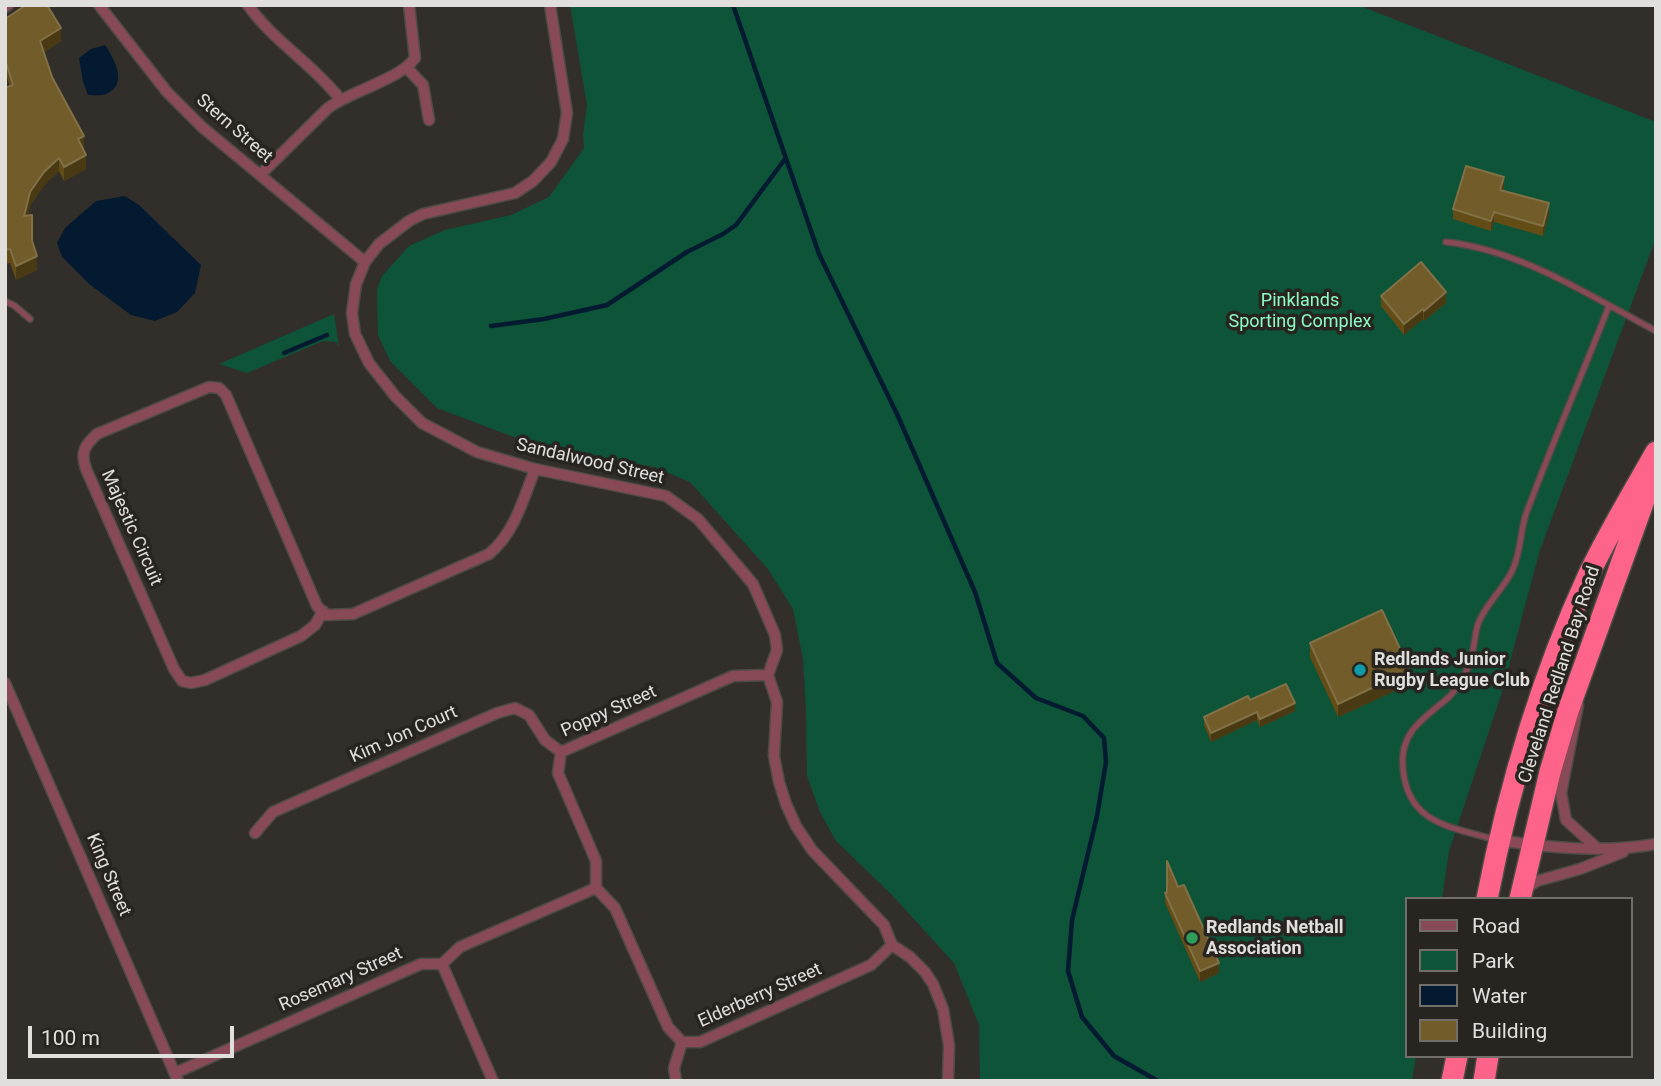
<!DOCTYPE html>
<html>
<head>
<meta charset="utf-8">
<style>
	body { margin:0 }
	#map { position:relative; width:1661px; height:1086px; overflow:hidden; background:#322f2a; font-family:Roboto,sans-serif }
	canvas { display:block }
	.frame { position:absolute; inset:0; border:7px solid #e1dfdc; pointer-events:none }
	.legend { position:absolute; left:1405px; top:897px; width:228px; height:161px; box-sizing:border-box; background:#282520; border:2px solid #726f6b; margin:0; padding:9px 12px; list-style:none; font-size:21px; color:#e1dfdc }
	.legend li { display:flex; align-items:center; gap:14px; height:35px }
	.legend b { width:35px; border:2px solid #726f6b }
	.scale { position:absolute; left:28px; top:1026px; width:206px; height:32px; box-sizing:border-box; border:4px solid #e1dfdc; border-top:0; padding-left:9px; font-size:21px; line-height:24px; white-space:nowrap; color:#e1dfdc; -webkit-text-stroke:5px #282520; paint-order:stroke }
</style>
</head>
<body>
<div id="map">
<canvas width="1661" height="1086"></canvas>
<div class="frame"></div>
<ul class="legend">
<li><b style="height:9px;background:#884a56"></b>Road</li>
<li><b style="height:19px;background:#0d5438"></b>Park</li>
<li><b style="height:19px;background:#041a30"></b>Water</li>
<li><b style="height:19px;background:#715c2a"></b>Building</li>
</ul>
<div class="scale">100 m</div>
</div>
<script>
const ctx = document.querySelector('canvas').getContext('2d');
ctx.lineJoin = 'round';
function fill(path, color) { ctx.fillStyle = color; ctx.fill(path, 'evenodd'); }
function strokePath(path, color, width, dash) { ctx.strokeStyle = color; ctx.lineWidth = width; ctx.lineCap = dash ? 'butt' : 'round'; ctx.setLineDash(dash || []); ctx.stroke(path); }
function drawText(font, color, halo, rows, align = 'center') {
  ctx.font = font + ' Roboto,sans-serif'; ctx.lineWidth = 7; ctx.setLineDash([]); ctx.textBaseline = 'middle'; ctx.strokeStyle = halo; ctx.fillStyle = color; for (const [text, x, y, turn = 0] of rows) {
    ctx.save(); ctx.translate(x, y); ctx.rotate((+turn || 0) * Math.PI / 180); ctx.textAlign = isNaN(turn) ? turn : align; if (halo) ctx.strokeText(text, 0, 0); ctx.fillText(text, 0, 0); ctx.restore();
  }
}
const green = new Path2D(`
	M570 5H1358L1656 122V238L1540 550 1501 695 1449 851 1442 899H1407V1056H1416L1412 1081H980L979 1025 954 963 891 894 836 841 820 812 807 776 806 711 803 659 793 609 768 569 690 482 654 467 535 445 437 408 390 361 378 335 377 289 382 276 409 246 445 230 511 215 549 197 584 148 583 135 587 105Z
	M334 314 339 347 336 342 323 341 247 373 219 364Z`);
const water = new Path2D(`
	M105 45C114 58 129 85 106 94 102 96 93 95 88 95L83 82 79 58 91 49Z
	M125 196 139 205 201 265 195 293 177 312 155 321 131 315 89 284 62 257 57 243 65 228 96 201Z`);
const stream = new Path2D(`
	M733 5 819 254 897 414 975 592 997 663 1036 698 1083 716 1104 738 1106 762 1097 816 1072 920 1068 971 1082 1017 1114 1056 1158 1081
	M491 326 544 319 607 305 687 252 723 234 736 225 785 159
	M284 353 327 335`);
const lane = new Path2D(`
	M1446 242C1521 250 1590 296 1656 331
	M5 301 15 306 30 319
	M1496 840C1453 827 1408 825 1403 769 1399 731 1424 719 1449 697 1457 689 1464 676 1469 666 1474 653 1474 637 1478 624 1486 603 1503 590 1512 571 1521 553 1520 532 1526 514 1552 444 1582 375 1609 306`);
const street = new Path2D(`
	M99 5 167 92 202 127 365 262
	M248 5C273 41 313 64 340 99
	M550 5 567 113 563 139 551 162 533 181 515 193 423 214 409 221 379 244 365 262 356 284 352 313 355 334 369 363 395 396 422 423 477 452 535 469 666 496 698 519 753 584 775 635 777 650 768 675 777 702 774 756 779 782 786 804 796 826 812 850 884 925 892 945 910 957 925 972 933 984 943 1009 949 1045 948 1081
	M5 7 8 5
	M408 69 423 85 429 120
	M260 175 328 108C353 90 399 80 415 58L409 5
	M323 611 315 625 301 636 205 680 191 683 182 681 174 669 86 469C80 452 85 445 97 434L209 387 219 388 226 395 317 606 326 615 353 614 489 554C515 532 523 500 535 469
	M5 683 178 1081
	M1578 705 1561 793 1566 820 1598 849
	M255 833 273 812 497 713 515 708 529 715 545 740 561 752
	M1498 840C1550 848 1604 853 1656 844
	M596 888 615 908 668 1027 682 1042H700L871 965 892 945
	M596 888V861L558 773 561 752 733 676 768 675
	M1524 890 1537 881 1580 869 1623 852
	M442 964 493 1081
	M175 1073 421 964H442L460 947 596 888
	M676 1081 674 1068 682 1042`);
const highway = new Path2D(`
	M1487 899C1509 786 1541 678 1589 574 1609 532 1633 493 1656 452
	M1520 899 1550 772 1568 711 1651 481
	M1452 1081 1457 1056
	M1484 1081 1488 1056`);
const wall = new Path2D(`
	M5 19 61 41 44 52 52 77 84 150 86 169 64 181 59 171 44 185 30 206 28 215 37 270 16 280 10 263 5 264V88L10 87 5 72Z
	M1504 187 1503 190 1549 214 1543 236 1494 222 1491 231 1453 219V209Z
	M1381 296 1446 303 1424 321 1423 319 1404 335 1381 306Z
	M1310 643 1410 684 1338 717 1310 657Z
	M1250 700 1295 711 1260 727 1257 720 1211 742 1204 725V717Z
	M1165 893 1219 973 1200 982 1165 903Z`);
const shadedWall = new Path2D(`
	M61 28V41L40 55V41Z
	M84 136V150L78 153V139Z
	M86 155V169L64 181V167Z
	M59 158V171L44 185 30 206 24 229V216L30 192 44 172Z
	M1504 177V187L1500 200V190Z
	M1549 203V214L1543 236V226Z
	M1494 212V222L1491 231V221Z
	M37 256V270L16 280V266Z
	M1446 292V303L1424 321V311Z
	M1423 309V319L1404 335V324Z
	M1410 670V684L1338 717V704Z
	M1295 703V711L1260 727V719Z
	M1257 712V720L1211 742V733Z
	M1219 963V973L1200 982V971Z`);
const building = new Path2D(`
	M26 5H47L61 28 40 41 52 77 84 136 78 139 86 155 64 167 59 158 44 172 30 192 24 216 32 215V241L37 256 16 266 10 249 5 250V161L6 162 5 161V88L13 85 5 59V19Z
	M1466 166 1504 177 1500 190 1549 203 1543 226 1494 212 1491 221 1453 209Z
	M1421 262 1446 292 1424 311 1423 309 1404 324 1381 296Z
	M1382 610 1410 670 1338 704 1310 643Z
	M1286 684 1295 703 1260 719 1257 712 1211 733 1204 717 1248 696 1250 700Z
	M1167 861 1178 887 1184 885 1219 963 1200 971 1165 893 1167 892Z`);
const markers = [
	[1360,670,7,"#0f9aa8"],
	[1192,938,7,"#2e9e5b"]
];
const streetNames = [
	["Stern Street",234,129,41],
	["Sandalwood Street",590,462,13],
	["Majestic Circuit",131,528,66],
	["Cleveland Redland Bay Road",1560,675,-72],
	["Poppy Street",609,712,-24],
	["Kim Jon Court",404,735,-24],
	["King Street",108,875,67],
	["Rosemary Street",341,980,-24],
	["Elderberry Street",760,996,-24]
];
const parkNames = [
	["Pinklands",1300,301],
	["Sporting Complex",1300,322]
];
const poiNames = [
	["Redlands Junior",1374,660],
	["Rugby League Club",1374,681],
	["Redlands Netball",1206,928],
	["Association",1206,949]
];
fill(green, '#0d5438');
fill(water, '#041a30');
strokePath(stream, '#041a30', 4.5);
strokePath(lane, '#4e4b46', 8);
strokePath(street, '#4e4b46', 13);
strokePath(highway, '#4e4b46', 24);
strokePath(lane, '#884a56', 5);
strokePath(street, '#884a56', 10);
strokePath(highway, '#fe648a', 21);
fill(wall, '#634c15');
fill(shadedWall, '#4a3a14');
fill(building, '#715c2a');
strokePath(building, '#827046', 2);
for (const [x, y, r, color] of markers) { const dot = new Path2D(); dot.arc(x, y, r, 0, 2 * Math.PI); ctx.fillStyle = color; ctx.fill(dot); strokePath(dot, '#282520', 2.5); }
drawText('18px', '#e1dfdc', '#282520', streetNames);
drawText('18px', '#8cfac4', '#282520', parkNames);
drawText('bold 18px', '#e1dfdc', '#282520', poiNames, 'left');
</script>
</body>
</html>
